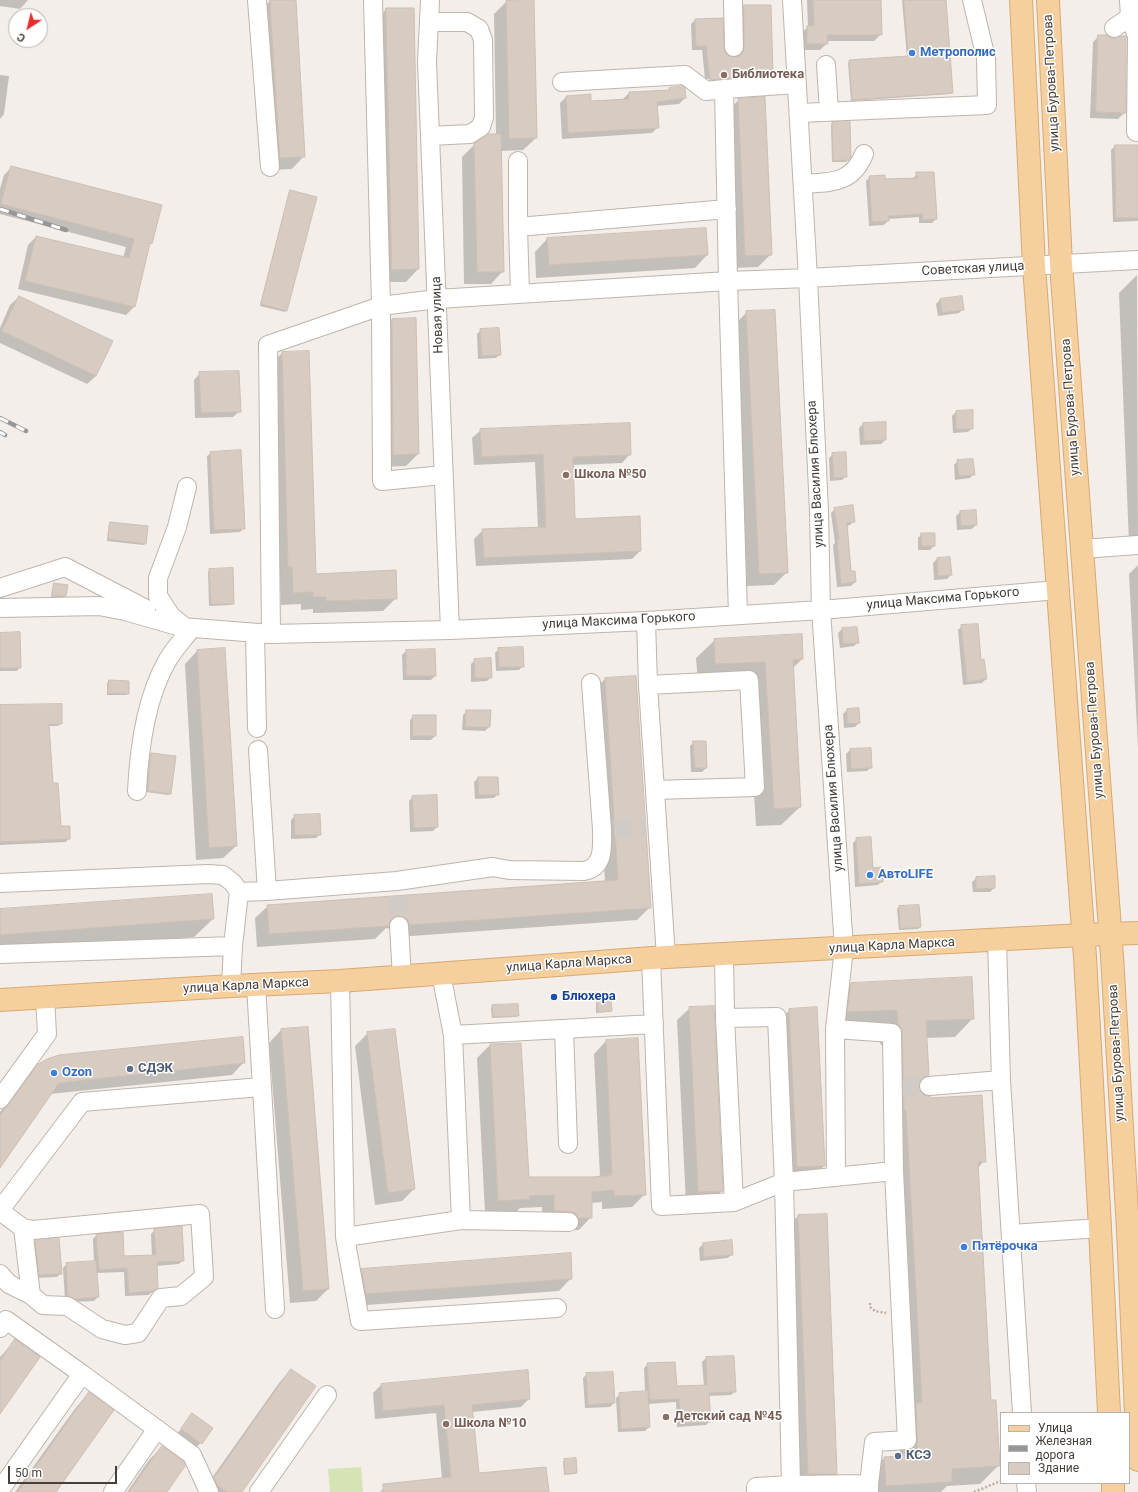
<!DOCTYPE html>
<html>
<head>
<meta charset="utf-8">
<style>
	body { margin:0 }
	#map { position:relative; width:1138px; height:1492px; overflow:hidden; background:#f3eee9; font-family:Roboto,sans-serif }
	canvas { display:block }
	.legend { position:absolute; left:1000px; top:1412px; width:130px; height:72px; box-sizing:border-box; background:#fff; border:1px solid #b5b2af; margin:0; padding:5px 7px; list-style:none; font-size:12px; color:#463e38 }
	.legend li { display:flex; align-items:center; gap:8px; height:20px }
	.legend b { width:20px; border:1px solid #b5b2af }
	.north { position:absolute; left:8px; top:8px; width:40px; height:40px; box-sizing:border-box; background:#fff; border:1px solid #b5b2af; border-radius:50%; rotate:215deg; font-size:11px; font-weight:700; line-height:16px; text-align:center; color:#463e38 }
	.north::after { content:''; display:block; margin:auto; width:14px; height:18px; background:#e82b2d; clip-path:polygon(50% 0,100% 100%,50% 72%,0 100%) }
	.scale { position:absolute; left:8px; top:1466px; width:109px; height:18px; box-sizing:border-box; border:2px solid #463e38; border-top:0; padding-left:5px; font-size:12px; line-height:14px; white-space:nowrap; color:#463e38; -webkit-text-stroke:3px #fff; paint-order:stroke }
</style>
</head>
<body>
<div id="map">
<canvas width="1138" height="1492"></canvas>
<ul class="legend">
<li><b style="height:5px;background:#f6cf9f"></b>Улица</li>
<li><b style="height:5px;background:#979797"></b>Железная дорога</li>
<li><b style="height:11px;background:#d7cbc2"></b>Здание</li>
</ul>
<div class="north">С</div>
<div class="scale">50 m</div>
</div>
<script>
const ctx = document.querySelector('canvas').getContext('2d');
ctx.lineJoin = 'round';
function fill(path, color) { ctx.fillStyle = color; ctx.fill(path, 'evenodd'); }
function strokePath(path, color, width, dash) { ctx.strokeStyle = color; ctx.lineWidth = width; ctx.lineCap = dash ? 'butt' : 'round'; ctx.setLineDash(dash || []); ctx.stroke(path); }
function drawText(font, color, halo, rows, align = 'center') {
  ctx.font = font + ' Roboto,sans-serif'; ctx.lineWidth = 3; ctx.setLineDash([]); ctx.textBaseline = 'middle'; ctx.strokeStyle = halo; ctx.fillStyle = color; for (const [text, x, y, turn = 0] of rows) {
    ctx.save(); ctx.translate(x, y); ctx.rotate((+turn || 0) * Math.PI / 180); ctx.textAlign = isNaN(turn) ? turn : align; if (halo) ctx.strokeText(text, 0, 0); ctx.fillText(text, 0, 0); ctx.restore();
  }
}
const green = new Path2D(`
	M361 1467 363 1492H330L328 1469Z`);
const shadow = new Path2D(`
	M0 0H28L20 9 0 6Z
	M295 0 304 156 292 169 268 170 257 14 270 1Z
	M807 0H880L881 34 874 41H826L827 43 820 50H801V33L808 27Z
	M902 0H945L952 93 950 94 851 101 848 63 850 61 907 57Z
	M506 2 536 138 523 150 501 151 503 271 491 284H464L462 157 475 144 496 135 494 14Z
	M744 6 772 75 768 79 706 84V81L769 76V74L705 79 702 50H692L691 24 695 20 722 19 724 53 729 57H739L741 52 740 10Z
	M386 9 418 269 406 282H379L374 22Z
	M1099 36 1114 40 1125 112 1118 119 1090 118 1093 42Z
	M0 75 9 76 4 114 0 119Z
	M670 89 685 98 679 104 656 106 658 127 652 133 562 139 560 103 566 97 590 95V102L623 99 629 93 667 91Z
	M739 100 771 254 758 267 733 268 726 112Z
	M833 123 848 160 846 162H832L831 125Z
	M1115 146H1138V221L1113 222 1111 150Z
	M12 167 151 243 148 246 134 307 126 315 18 289 28 245 36 237 123 258 126 247 0 214V189L4 175Z
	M917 173 936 219 932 223H919V217L888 219V221L884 225 869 226 866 181 870 177 884 180 913 179Z
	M290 191 286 311 285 312 260 306 289 193Z
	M547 239 707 255 695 268 536 278 535 252Z
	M1137 275 1138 544H1129L1119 293Z
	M19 297 96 376 87 384 0 343V328L10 305Z
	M940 300 963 309 959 313 938 316 936 304Z
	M747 312 787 572 774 585 747 586 734 325Z
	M415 319 418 454 406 466 381 467 379 332 392 320Z
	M481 330 500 354 496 358 478 359 477 334Z
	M308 352 315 575 396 598 383 611 313 613V609L301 610V604L281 605 280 579H276L269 366 282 353Z
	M200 373 240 411 233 417 195 418 194 380Z
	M972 411V428L968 432 953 433 952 416 956 412Z
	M885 423V440L881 444 860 445 859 428 863 424Z
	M481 430 630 454 622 463 572 465 574 520 640 551 632 559 476 566 474 539 483 530 538 528 535 462 474 465 472 438Z
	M211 453 244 528 240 532 210 534 207 456Z
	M833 454 846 476 842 480 830 481 829 458Z
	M958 461 974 474 970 478 955 480 954 465Z
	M835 509 854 521 850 525 847 526 850 572 855 582 851 586 837 587 833 545 835 543 831 513Z
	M960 512 976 525 972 529 957 530 956 516Z
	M110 523 145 544 143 545 107 541 109 524Z
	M922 534 934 546 930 550H918V538Z
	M937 559 951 575 947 579 934 580 933 563Z
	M1138 565V747L1129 574Z
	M210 570 233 603 231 605 209 606 208 572Z
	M55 584 65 596 63 597 51 598 53 586Z
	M962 626 981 661 986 679 982 683 963 685 958 630Z
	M842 629 858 642 854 646 840 648 838 633Z
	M0 634 20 667 17 671H0Z
	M715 640 802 659 792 669 800 807 781 825 756 826 747 679 698 682 696 658Z
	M499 649 523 666 519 670 496 671 495 653Z
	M197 651 236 846 223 858 196 860 185 664Z
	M406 651 435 676 431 680H403L402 655Z
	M475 660 491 677 487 681 471 682V664Z
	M605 679 650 907 637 920 397 937 391 929 386 928 375 939 257 947 255 918 268 906 605 882 593 691Z
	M109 681 128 694 126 695H107V683Z
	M0 706 61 723 58 726H48L52 784 60 827 69 838 66 842 0 845Z
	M858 709 859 723 855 727 844 728 843 714 847 710Z
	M467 711 489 727 485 731 462 730 463 715Z
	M414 716 435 736 431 740H410V720Z
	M694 742 706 768 702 772H691L690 746Z
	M850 750 871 767 867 771 847 772 846 754Z
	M152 754 170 794 168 795 146 792 150 756Z
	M478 778 498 794 494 798 475 799 474 782Z
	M413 797 437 827 433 831 410 832 409 801Z
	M295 816 320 834 316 838 291 839V820Z
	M857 839 872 869 882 881 878 885 855 887 853 843Z
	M976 878 994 888 990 892H973L972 882Z
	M899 907 920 927 918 929 899 930 897 909Z
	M0 910 213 919 194 937 0 951Z
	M851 984 973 1018 955 1037 926 1038 928 1075 918 1085 920 1093 984 1161 978 1168 990 1401 998 1466 980 1484 947 1486 941 1492H867L866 1476 884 1458 900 1457 883 1047 880 1043 879 1027 830 1030 833 1003Z
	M597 1002 611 1011 609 1012 596 1013V1003Z
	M493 1006 518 1016 516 1017 492 1018 491 1008Z
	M690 1008 722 1191 709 1203 686 1204 677 1020Z
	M790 1010 824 1166 811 1179 785 1180 777 1022Z
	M281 1030 328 1289 316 1301 290 1303 269 1043Z
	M368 1033 414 1189 402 1201 375 1205 355 1046Z
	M606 1041 645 1194 632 1207 602 1209V1202L591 1203V1217L579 1230H566L542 1223V1207L520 1208 516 1212 485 1213 477 1058 490 1045 520 1044 528 1178 600 1177 594 1054Z
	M244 1062 232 1075 50 1094 0 1166V1112L25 1079 38 1066Z
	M798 1216 836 1474 823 1486H796L785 1229Z
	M155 1230 183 1260 179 1264 156 1266 157 1288 153 1292 148 1295 125 1296 124 1272 96 1273 98 1297 94 1301 70 1302 65 1300 63 1268 67 1264 94 1263 93 1239 97 1235 123 1257 152 1256 151 1234Z
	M36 1241 61 1273 57 1277 35 1278 32 1245Z
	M703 1244 732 1254 728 1258 700 1261 699 1248Z
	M362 1270 571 1278 559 1291 353 1306 349 1283Z
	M15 1341 0 1412V1357Z
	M706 1358 735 1391 731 1395 708 1396 710 1421 706 1425 677 1427 676 1402 648 1404 649 1427 645 1431 618 1432 616 1398 620 1394 645 1392 644 1368 648 1364 676 1387 704 1386 702 1362Z
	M291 1370 241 1492H202L279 1383Z
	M527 1371 529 1399 521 1407 472 1412 478 1475 548 1492H380L388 1484 442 1479 436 1413 375 1419 373 1393 381 1385Z
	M587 1374 614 1403 610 1407 585 1408 583 1378Z
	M89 1394 55 1492H15L77 1406Z
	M192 1415 212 1428 197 1447 177 1434Z
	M162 1447 166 1492H127L149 1460Z
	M565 1460 576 1473 575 1474 564 1475 563 1461Z`);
const building = new Path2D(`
	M270 0H296L305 157 280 158Z
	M534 0 537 138 509 139 506 1Z
	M813 0H881L882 35H827L828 44H807V26H814Z
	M904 0H946L953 93 852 100 849 60 908 56Z
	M744 5H771L773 75 710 80 706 46H696L695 19 723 18 724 47 725 52 729 56 735 57 739 56 743 52 744 47Z
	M386 8H414L419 269 392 270Z
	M1098 35H1107L1114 38 1121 36H1126V113L1096 112Z
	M683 86 685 88 686 98 657 102 659 128 568 133 566 96 591 94V101L629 99V92L670 90 669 88Z
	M765 97 772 255 745 256 738 99Z
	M850 121 851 157 849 160 833 161 832 122Z
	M488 134H501L504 272H477L474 143Z
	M1115 145H1138V218H1116Z
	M11 166 162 205 152 244 150 243 135 307 25 281 36 236 129 258 134 239 1 204Z
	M916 172H934L937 219 923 220 922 214 889 216V221L872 222 869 176 885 175V179L917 178Z
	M290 190 317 197 287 311 261 304Z
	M706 228 708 255 549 265 547 238Z
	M19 296 113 341 96 376 2 331Z
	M962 296 964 310 942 313 940 299Z
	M775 310 788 573 759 574 746 311Z
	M416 318 419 454 393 455 392 319Z
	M499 328 501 355 482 356 480 329Z
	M309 351 316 574 396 570 397 599 326 601V597H313V592L293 593 292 567H288L282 352Z
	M239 371 241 412 201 413 199 372Z
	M973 410V429H956V411Z
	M886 422V440L864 441 863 423Z
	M630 423 631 455 573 457 575 519 640 516 641 551 484 558 482 529 546 527 543 454 482 457 480 429Z
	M241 450 245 529 214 530 210 452Z
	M846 452 847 477 834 478 832 453Z
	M973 459 975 475 959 476 957 460Z
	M853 505 855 522 847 523 851 571H855L856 582 841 584 837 540 839 539 834 508Z
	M976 510 977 525 961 526 960 511Z
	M110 522 148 526 146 544 108 539Z
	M921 533H935V546H922Z
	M950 557 952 575 938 576 937 558Z
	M233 568 234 604H211L209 569Z
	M54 583 68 585 66 596H52Z
	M978 624 981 660 984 659 987 679 967 682 961 625Z
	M857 627 859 643 843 644 842 628Z
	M20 632 21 668H0V633Z
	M802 634 803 659 793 660 801 807 774 809 765 662 715 664 714 639Z
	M523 647 524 667H499L498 648Z
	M225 648 237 846 209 848 197 650Z
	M435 649 436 676H406V650Z
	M491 658 492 678H475L474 659Z
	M636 676 651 908 409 925 408 920 404 917 398 916 394 917 390 921 389 926 269 934 267 905 618 880 605 678Z
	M109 680 129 681V694L108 693Z
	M62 704V724H49L53 783H58L61 826H70V839L0 842V705Z
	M859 708 860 723 847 724V709Z
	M466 710H491L490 727H466Z
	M413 715H436V736H413Z
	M693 741H706L707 768H695Z
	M871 748 872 768 851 769 850 749Z
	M151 753 176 756 171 794 148 791Z
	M478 777H498L499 795H479Z
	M437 795 438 827 414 828 412 796Z
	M320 814 321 835H295L294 815Z
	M871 837 873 868 882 867 883 882 859 884 856 838Z
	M995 876V888L976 889V877Z
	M212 894 214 919 0 935V909Z
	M919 905 921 927 900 929 899 906Z
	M972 977 974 1019 926 1021 929 1075 923 1078 920 1081 919 1086 921 1092 925 1096H930V1098L982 1095 986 1162H978L991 1400H996L1000 1466 952 1469V1482L886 1486 884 1457 918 1455 916 1403H922L906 1110H904L902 1033 901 1028 898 1024 897 1010 847 1012 851 983Z
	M611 1000 612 1011 598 1012 597 1001Z
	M518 1004 519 1016 493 1017 492 1005Z
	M714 1006 723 1191 698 1192 689 1007Z
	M817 1007 825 1166 797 1167 789 1009Z
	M308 1027 329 1289 303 1291 281 1029Z
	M395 1029 415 1189 388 1193 367 1032Z
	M243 1037 245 1063 59 1083 0 1168V1116L37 1065 47 1059 59 1055Z
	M638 1038 646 1195 614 1196V1190L592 1192V1218H578L575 1213 570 1212 554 1211V1195L529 1196 530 1199 498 1201 490 1044 521 1043 529 1177H592L612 1175 606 1040Z
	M827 1214 837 1474H808L798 1215Z
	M182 1226 184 1261 157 1262 158 1288 153 1291 129 1293 127 1268 99 1270 96 1234 123 1232 124 1256 156 1255 154 1229Z
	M59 1238 62 1274 39 1275 35 1240Z
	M732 1240 733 1255 704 1257 703 1243Z
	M571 1253 572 1279 366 1294 361 1269Z
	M96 1261 99 1297 75 1299 68 1296 66 1263Z
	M15 1339 40 1357 0 1414V1361Z
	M734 1356 736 1392 709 1393 711 1422 681 1423 679 1399 650 1400 647 1363 675 1362 677 1386 707 1385 706 1357Z
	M291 1369 316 1386 242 1492H227L218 1486 214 1478Z
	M528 1370 530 1399 472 1405 479 1473 546 1467 549 1492H383V1484L451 1477 444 1405 383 1411 381 1384Z
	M613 1372 615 1403 588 1405 586 1373Z
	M648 1391 650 1427 621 1429 619 1393Z
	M89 1392 114 1410 56 1492H18Z
	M192 1413 213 1428 202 1444 181 1429Z
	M162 1446 184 1462 185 1466 167 1492H129Z
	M576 1458 577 1473 565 1474 564 1459Z`);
const minorTunnel = new Path2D(`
	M614 829 646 827
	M398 896 399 926
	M901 1088 929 1086`);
const path = new Path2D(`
	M870 1303V1307L875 1311 886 1313
	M974 1492 1001 1481`);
const minor = new Path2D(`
	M257 0 270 167
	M430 0 427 62 450 630
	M733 0 734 47
	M792 0 808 278 819 511 821 610 844 948 835 1029 892 1033 894 1171 784 1182 791 1485 869 1484V1492
	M1129 0 1130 17 1137 36 1136 132
	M429 22H467L479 29 483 40 484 117 481 127 470 134 430 136
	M1114 28 1130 17
	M826 65 829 111
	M724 89 797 84
	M799 113 987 105 986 58 972 0
	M518 161V227L520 294
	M803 184C831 182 852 184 864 154
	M518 227 727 209
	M443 475 382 481 381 306 437 299 728 281 724 89 706 91 685 75 562 82
	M1082 549 1138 545
	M0 588 65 567 146 609
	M0 608 99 606 125 611 181 627 271 634 450 630 646 621 821 610 1058 590
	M738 615 728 281 808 278 1138 260
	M646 621 648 685 666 957
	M185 627 171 616 158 596V578L177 527 187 487
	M255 633 257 728
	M271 634 268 345 381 306 373 0
	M648 685 749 680 755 787 655 790
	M137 791C139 750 146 699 166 663 172 651 183 640 191 629
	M0 883 208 874 223 875 233 883 239 892 233 946
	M267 891 397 881 493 867 509 870 584 871C605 867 602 846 602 829L591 683
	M239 892 267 891 258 750
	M399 926 402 977
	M997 940 1001 1080 1022 1413
	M0 954 233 946 231 986
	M724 954 725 1018 734 1202 784 1182 781 1114
	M651 958 661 1206 734 1202
	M340 981 345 1237 360 1321 557 1308
	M256 985 275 1309
	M725 1018 777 1017 781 1112
	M564 1029 568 1144
	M835 1029 836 1177
	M453 1035 654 1024
	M929 1086 1001 1080
	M0 1099 47 1034 45 997
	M0 1210 82 1102 261 1087
	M0 1211 23 1228 33 1230 200 1214 204 1277 181 1296 161 1298 138 1333 125 1335 102 1329 67 1306 43 1305 31 1295 9 1284 0 1274
	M461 1220 569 1222
	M23 1228 31 1295
	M1011 1234 1100 1228
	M345 1237 461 1220 453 1035 441 974
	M0 1328 6 1320 82 1374
	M1026 1483 1027 1492
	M869 1484 874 1442 907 1440 894 1171
	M0 1490 82 1374 192 1455 209 1492
	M113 1492 157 1429
	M259 1492 327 1395
	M756 1492V1487L791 1485`);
const major = new Path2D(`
	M1021 0 1034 266 1085 957 1100 1228 1109 1413
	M1048 0 1061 264 1112 956 1128 1230 1138 1460
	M0 1000 231 986 340 981 666 957 1083 935 1138 933
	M1113 1483V1492`);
const rail = new Path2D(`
	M0 209 66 230
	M0 418 26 431
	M0 432 5 435`);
const markers = [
	[912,53,4,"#3f7fe0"],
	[724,75,4,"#8d6e63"],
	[566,475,4,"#8d6e63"],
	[870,875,4,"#3f7fe0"],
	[554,997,4,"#1a4fb4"],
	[130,1069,4,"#5c6f8a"],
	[54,1073,4,"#3f7fe0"],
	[964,1247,4,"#3f7fe0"],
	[666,1417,4,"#8d6e63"],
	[446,1424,4,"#8d6e63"],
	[898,1456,4,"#5c6f8a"]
];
const shopNames = [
	["Метрополис",920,53],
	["АвтоLIFE",878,875],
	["Ozon",62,1073],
	["Пятёрочка",972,1247]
];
const educationNames = [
	["Библиотека",732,75],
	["Школа №50",574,475],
	["Детский сад №45",674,1417],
	["Школа №10",454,1424]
];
const streetNames = [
	["улица Бурова-Петрова",1052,83,-93],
	["Советская улица",973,269,-3],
	["Новая улица",438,315,-92],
	["улица Бурова-Петрова",1071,407,-94],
	["улица Василия Блюхера",816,474,-93],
	["улица Максима Горького",943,599,-5],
	["улица Максима Горького",619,621,-3],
	["улица Бурова-Петрова",1095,730,-94],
	["улица Василия Блюхера",834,798,-94],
	["улица Карла Маркса",892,946,-3],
	["улица Карла Маркса",569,964,-4],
	["улица Карла Маркса",246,986,-3],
	["улица Бурова-Петрова",1117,1053,-93]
];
const transitNames = [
	["Блюхера",562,997]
];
const serviceNames = [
	["СДЭК",138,1069],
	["КСЭ",906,1456]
];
fill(green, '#d6e4b5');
fill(shadow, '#0003');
fill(building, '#d7cbc2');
strokePath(building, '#cebfb3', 1);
strokePath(minorTunnel, '#d0cbc6', 18, [18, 9]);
strokePath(minor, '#beb5ac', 20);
strokePath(major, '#daa970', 24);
strokePath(path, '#beae9f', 2.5, [2, 2]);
strokePath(minor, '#fff', 18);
strokePath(major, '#f6cf9f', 22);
strokePath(rail, '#979797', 4.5);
strokePath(rail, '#fff', 3, [9]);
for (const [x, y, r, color] of markers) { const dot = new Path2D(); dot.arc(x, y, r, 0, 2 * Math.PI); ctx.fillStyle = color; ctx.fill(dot); strokePath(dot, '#fff', 1.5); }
drawText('bold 13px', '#366cbe', '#fff', shopNames, 'left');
drawText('bold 13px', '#785e54', '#fff', educationNames, 'left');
drawText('13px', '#463e38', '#fff', streetNames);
drawText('bold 13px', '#164399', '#fff', transitNames, 'left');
drawText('bold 13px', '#4e5e75', '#fff', serviceNames, 'left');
</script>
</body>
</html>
